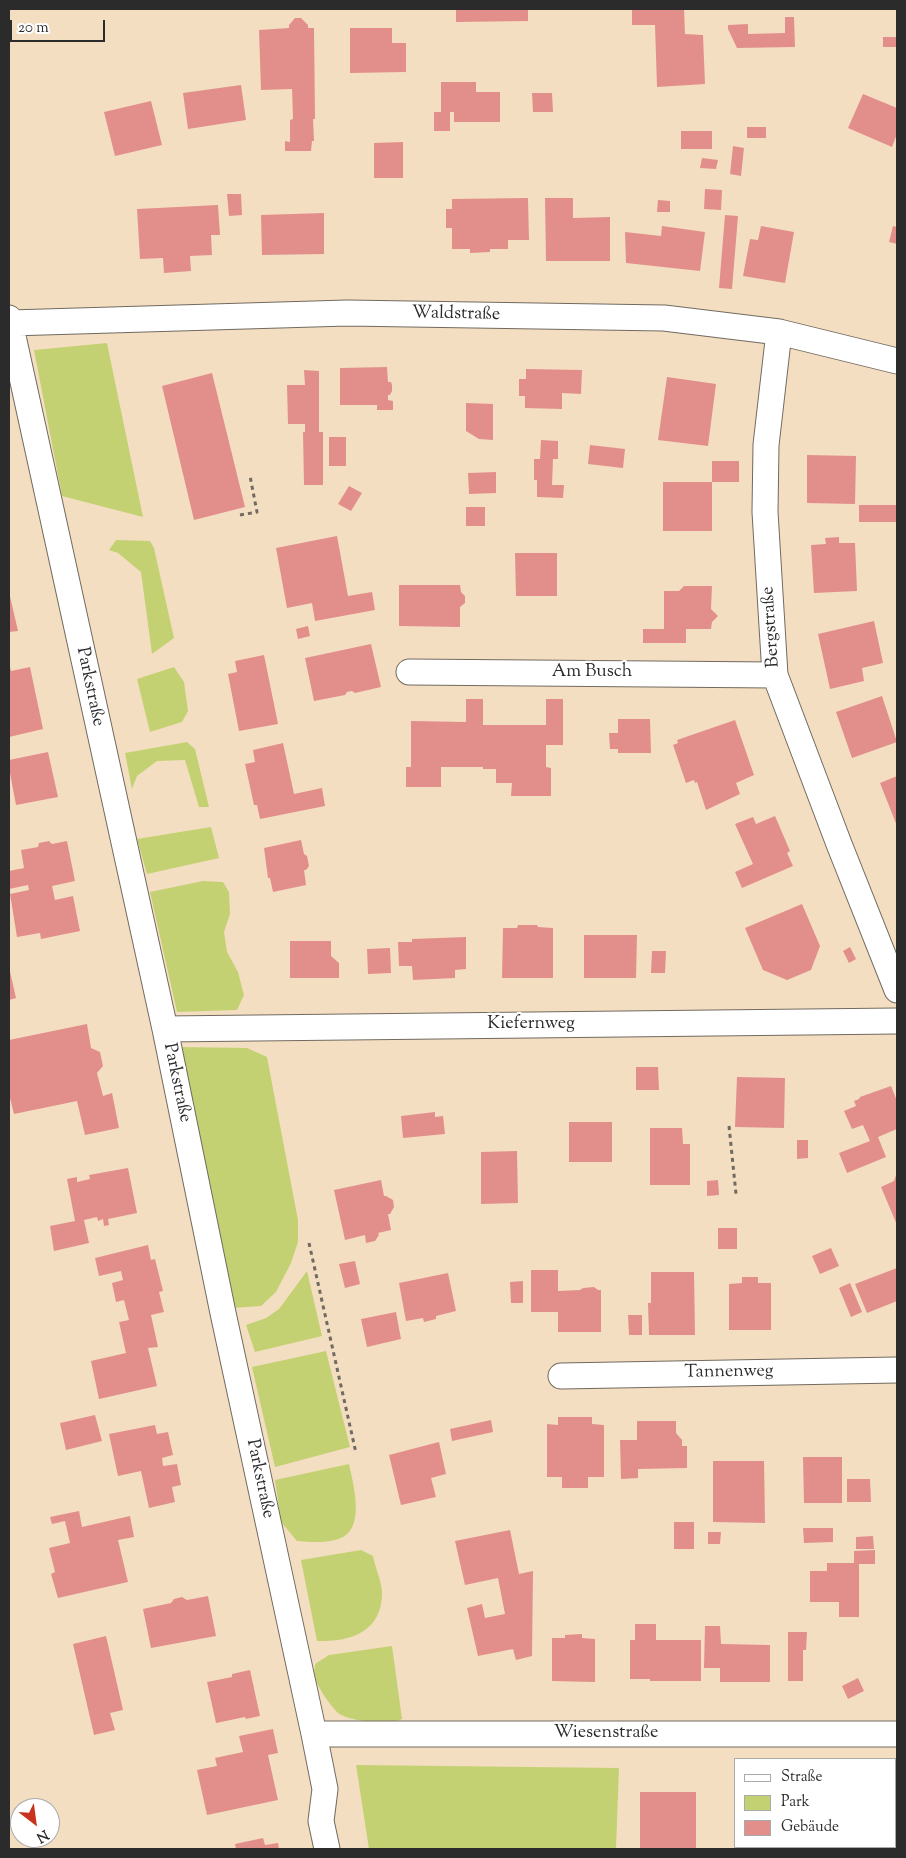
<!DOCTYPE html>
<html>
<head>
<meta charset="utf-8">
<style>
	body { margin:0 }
	#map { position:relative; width:906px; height:1858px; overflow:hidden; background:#f4dec1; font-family:"Sorts Mill Goudy",serif }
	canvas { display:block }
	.frame { position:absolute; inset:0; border:10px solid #2b2b2b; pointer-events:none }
	.legend { position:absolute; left:734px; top:1758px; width:162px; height:90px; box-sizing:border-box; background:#fff; border:1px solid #aaa; margin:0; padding:6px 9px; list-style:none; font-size:15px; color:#2b2b2b }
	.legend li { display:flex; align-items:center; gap:10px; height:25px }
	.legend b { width:25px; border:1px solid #aaa }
	.north { position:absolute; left:10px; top:1798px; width:50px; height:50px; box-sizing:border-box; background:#fff; border:1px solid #aaa; border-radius:50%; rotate:150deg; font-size:14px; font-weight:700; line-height:20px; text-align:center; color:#2b2b2b }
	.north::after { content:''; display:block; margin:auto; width:18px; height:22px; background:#c8321e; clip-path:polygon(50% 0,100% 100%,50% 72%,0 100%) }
	.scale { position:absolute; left:10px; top:20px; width:95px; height:22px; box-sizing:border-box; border:2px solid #2b2b2b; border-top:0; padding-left:6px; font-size:15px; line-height:18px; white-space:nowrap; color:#2b2b2b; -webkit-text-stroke:4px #fff; paint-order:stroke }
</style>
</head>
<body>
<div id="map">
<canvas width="906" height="1858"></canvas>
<div class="frame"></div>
<ul class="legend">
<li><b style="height:6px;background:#fff"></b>Straße</li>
<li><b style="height:14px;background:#c4d172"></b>Park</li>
<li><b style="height:14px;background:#e28f8b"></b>Gebäude</li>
</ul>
<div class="north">N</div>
<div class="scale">20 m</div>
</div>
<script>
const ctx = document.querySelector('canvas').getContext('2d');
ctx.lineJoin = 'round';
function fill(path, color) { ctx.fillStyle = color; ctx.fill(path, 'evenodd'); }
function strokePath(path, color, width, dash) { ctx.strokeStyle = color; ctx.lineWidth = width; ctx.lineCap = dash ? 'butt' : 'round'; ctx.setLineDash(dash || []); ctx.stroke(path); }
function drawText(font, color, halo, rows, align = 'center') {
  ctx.font = font + ' "Sorts Mill Goudy",serif'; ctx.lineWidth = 4.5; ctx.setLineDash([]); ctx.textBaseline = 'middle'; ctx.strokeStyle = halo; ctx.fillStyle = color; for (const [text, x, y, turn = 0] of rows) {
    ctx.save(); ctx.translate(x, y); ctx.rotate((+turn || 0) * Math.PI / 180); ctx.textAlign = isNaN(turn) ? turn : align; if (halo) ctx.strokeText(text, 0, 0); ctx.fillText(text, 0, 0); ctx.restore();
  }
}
const green = new Path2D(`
	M107 343 143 517 62 496 34 350Z
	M116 540 150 541 154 548 174 638 152 654 141 572 118 553 109 550Z
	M174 667 184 682 188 711 182 722 150 732 137 679Z
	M187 742 195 749 209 807H199L185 760 157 761 137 776 132 789 125 753Z
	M211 827 219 858 147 874 137 839Z
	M203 881 223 882 229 892 230 914 224 932 227 952 238 972 244 995 237 1010 177 1012 150 892Z
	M179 1047 247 1048 267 1057 298 1220V1242L291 1263 276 1292 261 1306 233 1308Z
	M307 1271 322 1336 255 1352 246 1325 266 1318 279 1309Z
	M326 1351 350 1447 275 1467 252 1367Z
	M349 1464C353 1483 365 1525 343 1537 329 1544 311 1542 297 1541L281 1522 275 1480Z
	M361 1550 373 1556C375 1567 382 1582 382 1593 382 1633 349 1642 317 1641L301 1560Z
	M392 1646 402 1719C390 1725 347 1722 337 1712 330 1705 316 1685 314 1675 314 1672 315 1667 315 1664L329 1655Z
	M356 1765 619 1768 616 1849H369Z`);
const building = new Path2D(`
	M456 9H528V21L456 22Z
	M632 9H684L685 34 703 35 705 84 657 87 655 25H632Z
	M785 17H794L795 47 737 48 728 29V25L748 24V34L785 33Z
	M295 18H301L308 25V28H314L315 119H313L314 141H312L311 151H285V141L290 142V120L293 119 292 89 261 90 259 30 289 28V25Z
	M350 28H392V43H406V72L350 73Z
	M883 37H897V47H883Z
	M441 82H476V92H500V122H454V112H450V131H434V112H441Z
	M241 85 246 120 188 129 183 93Z
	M532 93H552L553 112H533Z
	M863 94 897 108V134L892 147 848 128Z
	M151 101 162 145 115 156 104 112Z
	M747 127H766V138H747Z
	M681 131H712V149H681Z
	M403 142V178H374V143Z
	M733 146 744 148 741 176 730 174Z
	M702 158 718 160 716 169 700 168Z
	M705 189 722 190 721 210 704 209Z
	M227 194H241L242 215 229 216Z
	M528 198 529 240H508V249H490V252L470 253V249H452V228H446V209H452V199Z
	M545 198H573V218L610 217V261H546Z
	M658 200 670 201V212H657Z
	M218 205 220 235H211L212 255 190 256 191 271 164 273 163 258 140 259 137 209Z
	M324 213V254L262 255 261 215Z
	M725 215 738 216 732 289 719 288Z
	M662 226 705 232 700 271 626 263 625 232 661 236Z
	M761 226 794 232 785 283 743 276 750 239 758 240Z
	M893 226 897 227V244L889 242Z
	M387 367 388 382H391L392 385V391L390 395H388V400L393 401V410H377V405H340V368Z
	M526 369 582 370 581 394 562 393V409L525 408V396H519V379H526Z
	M304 370 319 371V432H323V485H304L303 432H305V424H288L287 385H305Z
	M212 373 245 507 194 520 162 386Z
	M667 377 716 384 708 446 658 440Z
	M466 403 493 404V440L479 439 466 431Z
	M329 437H346V466H329Z
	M541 440 558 441V459H553L552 485H564L563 498 537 497V480H534V459H540Z
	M590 445 625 449 623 468 588 464Z
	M807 455 856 456 855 504 807 503Z
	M712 461H739V482H712Z
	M496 472V493L469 494 468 473Z
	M663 482H712V531H663Z
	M349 486 362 493 351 511 338 504Z
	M859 505H897V522H859Z
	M466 507H485V526H466Z
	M337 536 348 596 372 592 375 610 315 621 312 603 287 608 276 548Z
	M839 537V543H855L857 591 814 593 811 545 826 544 825 538Z
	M515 553H557V596H516Z
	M399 585H460L461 592 465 596V603L460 607V627L399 626Z
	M684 586H712L711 609 718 616 712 622 711 629H686V643H643V629H664V591H679Z
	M9 592 18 631 9 632Z
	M874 621 883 663 862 668 864 681 830 689 818 634Z
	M308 626 310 636 298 639 296 629Z
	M371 644 381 687 355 693 352 691 347 692 345 695 314 701 305 658Z
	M264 655 278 724 239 731 228 674 237 672 235 661Z
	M9 664 11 671 30 667 43 729 9 737Z
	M882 696 897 742 852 758 836 712Z
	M466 699H483V725H546V699H563V745H546V767L551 768V796H511L512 783H496V769H483V767H441V787H406V767H411V721L466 722Z
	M618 719H650L651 753H618V749H610L609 733H618Z
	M735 720 754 775 736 783 740 794 706 810 697 782 695 783 694 780 686 783 673 745 678 743 677 740Z
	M283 743 294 794 322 788 325 806 260 819 257 805H254L245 764 255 762 253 750Z
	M48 752 58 797 16 805 9 768V760Z
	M897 776V826L880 783Z
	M775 816 790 851 787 853 793 866 742 888 735 872 753 864 735 824 753 817 756 824Z
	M301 840 304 854 307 856 309 866 306 870H304L306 885 273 892 270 878H268L264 848Z
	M49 841 52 844 67 841 75 881 52 886 55 900 73 896 80 931 41 939 40 933 17 937 10 894 29 890 28 885 9 889V871L24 868 21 850 38 847 39 843Z
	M802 904 820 946 811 970 787 980 763 970 745 928Z
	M518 925H537L538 927 553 928V978H502L503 928H517Z
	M584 935H637L636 978H584Z
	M466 937V969L455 970V978L413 980 412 966H399L398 942H412V939Z
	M290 941H331V956L339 963V978H290Z
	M850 947 856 959 849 963 843 951Z
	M390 948 391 973 368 974 367 949Z
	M652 951H666L665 973H651Z
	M9 967 16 998 9 1000Z
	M87 1024 91 1048 100 1052 103 1066 97 1073 103 1096 112 1093 119 1128 85 1135 77 1101 14 1114 9 1094V1040Z
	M636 1067H658L659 1090H636Z
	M737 1077 785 1078 784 1128 735 1127Z
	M891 1086 897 1101V1129L878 1137 886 1157 847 1173 839 1153 870 1141 863 1125 852 1129 844 1111 856 1106 854 1101 859 1099 860 1097Z
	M435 1112V1117L443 1116 445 1134 403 1138 401 1116Z
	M569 1122H612V1162H569Z
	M650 1128H682L683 1144H690V1185H650Z
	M797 1140H808V1158L797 1159Z
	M517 1151 518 1203 481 1204V1152Z
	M128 1168 137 1213 108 1219 109 1225 104 1226 103 1219 98 1221 97 1217 84 1220 89 1243 54 1251 50 1226 75 1221 67 1179 77 1177V1182L90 1179 89 1175Z
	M897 1172V1225L881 1187 894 1181Z
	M381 1180 384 1196H386L393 1200 394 1207 390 1214H388L391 1230 378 1233 379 1235 375 1241 366 1243 365 1235 345 1240 334 1190Z
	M718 1180 719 1195 707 1196V1181Z
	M718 1228H737V1249H718Z
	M148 1245 151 1260 155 1259 163 1291 159 1292 164 1312 151 1315 158 1347 148 1348 157 1386 99 1399 91 1361 126 1353 119 1322 129 1320 124 1300 116 1302 112 1283 123 1280 121 1271 99 1276 95 1258Z
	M831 1248 839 1266 820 1274 812 1256Z
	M355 1261 360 1284 345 1288 339 1264Z
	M897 1268V1301L867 1313 855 1284Z
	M531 1270H558V1291L580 1290 583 1288 594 1287 598 1290H601V1332H558V1312H531Z
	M651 1272H694L695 1335H649L648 1303H651Z
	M448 1273 456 1311 436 1316V1319L424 1322 423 1318 406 1321 399 1283Z
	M742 1277H758V1283H771V1330H729V1284L742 1283Z
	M523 1281V1303H511L510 1282Z
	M850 1283 862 1312 851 1317 839 1288Z
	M396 1312 401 1339 367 1347 361 1319Z
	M628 1315H642V1335H629Z
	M95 1415 102 1441 66 1450 60 1423Z
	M558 1417H592V1424L604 1425V1477H588V1488H562V1477H547V1424L558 1425Z
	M491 1420 493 1432 452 1441 450 1429Z
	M637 1421H676V1433L682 1440V1446H687V1468L638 1469V1478L621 1479 620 1440H637Z
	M155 1425 157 1434 168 1432 173 1455 162 1458 163 1466 177 1464 181 1485 172 1487 175 1502 149 1508 141 1471 118 1476 109 1434Z
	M439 1442 446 1474 431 1478 436 1497 401 1505 389 1455Z
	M803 1457H842V1503H804Z
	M713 1461H764L765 1523 713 1522Z
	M847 1479H870L871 1502H847Z
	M79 1511 82 1527 130 1516 134 1537 118 1540 128 1582 58 1598 51 1574 55 1572 49 1548 70 1543 65 1521 52 1524 50 1517Z
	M674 1522H694V1549H674Z
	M803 1528H833V1542L804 1543Z
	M510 1530 519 1574 533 1571 532 1656 516 1660 513 1649 478 1656 467 1608 482 1604 485 1618 505 1614 498 1578 465 1585 455 1541Z
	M708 1532H721L720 1544H708Z
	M873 1536 874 1549H856V1537Z
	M875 1550V1564H859V1617H839V1602H810V1571H827V1563H854V1551Z
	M208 1596 216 1636 151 1648 143 1609 171 1603 174 1599 182 1597 187 1600Z
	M635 1624H656V1640H701V1681H650V1679H630V1640H635Z
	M705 1626H720L721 1644 770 1645V1682H720V1668H704Z
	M788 1632H807L806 1650H803V1681H788Z
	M582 1634V1638L595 1639V1682L552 1681V1638H565V1635Z
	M106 1636 123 1710 110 1713 115 1730 94 1735 73 1644Z
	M250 1670 260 1716 246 1719 245 1717 216 1723 207 1682 232 1677V1674Z
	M858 1678 864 1691 848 1699 842 1686Z
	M273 1729 278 1753 268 1755 278 1800 207 1815 197 1770 217 1766 215 1758 243 1752 239 1736Z
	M640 1792H696V1849L640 1848Z
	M263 1838 265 1845 278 1843 279 1849H236L235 1844Z`);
const path = new Path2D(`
	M240 515 257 512 250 476
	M729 1126 736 1194
	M309 1243 356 1453`);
const minor = new Path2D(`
	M9 318 165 1029 223 1313 314 1734 325 1789 321 1821 327 1849
	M10 323 347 313 664 318 779 332 897 361
	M779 332 766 445 765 512 775 675 839 844 897 990
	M409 672 775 675
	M165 1029 897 1021
	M561 1376 897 1370
	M314 1734H897`);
const streetNames = [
	["Waldstraße",456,315,1],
	["Bergstraße",772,627,-94],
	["Am Busch",592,673],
	["Parkstraße",89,687,78],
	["Kiefernweg",531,1025],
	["Parkstraße",176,1083,78],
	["Tannenweg",729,1373,-1],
	["Parkstraße",259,1479,78],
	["Wiesenstraße",606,1734]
];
fill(green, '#c4d172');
fill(building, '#e28f8b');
strokePath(minor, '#716a60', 27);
strokePath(path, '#716a60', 3, [4, 4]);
strokePath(minor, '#fff', 25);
drawText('18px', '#2b2b2b', '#fff', streetNames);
</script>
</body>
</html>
